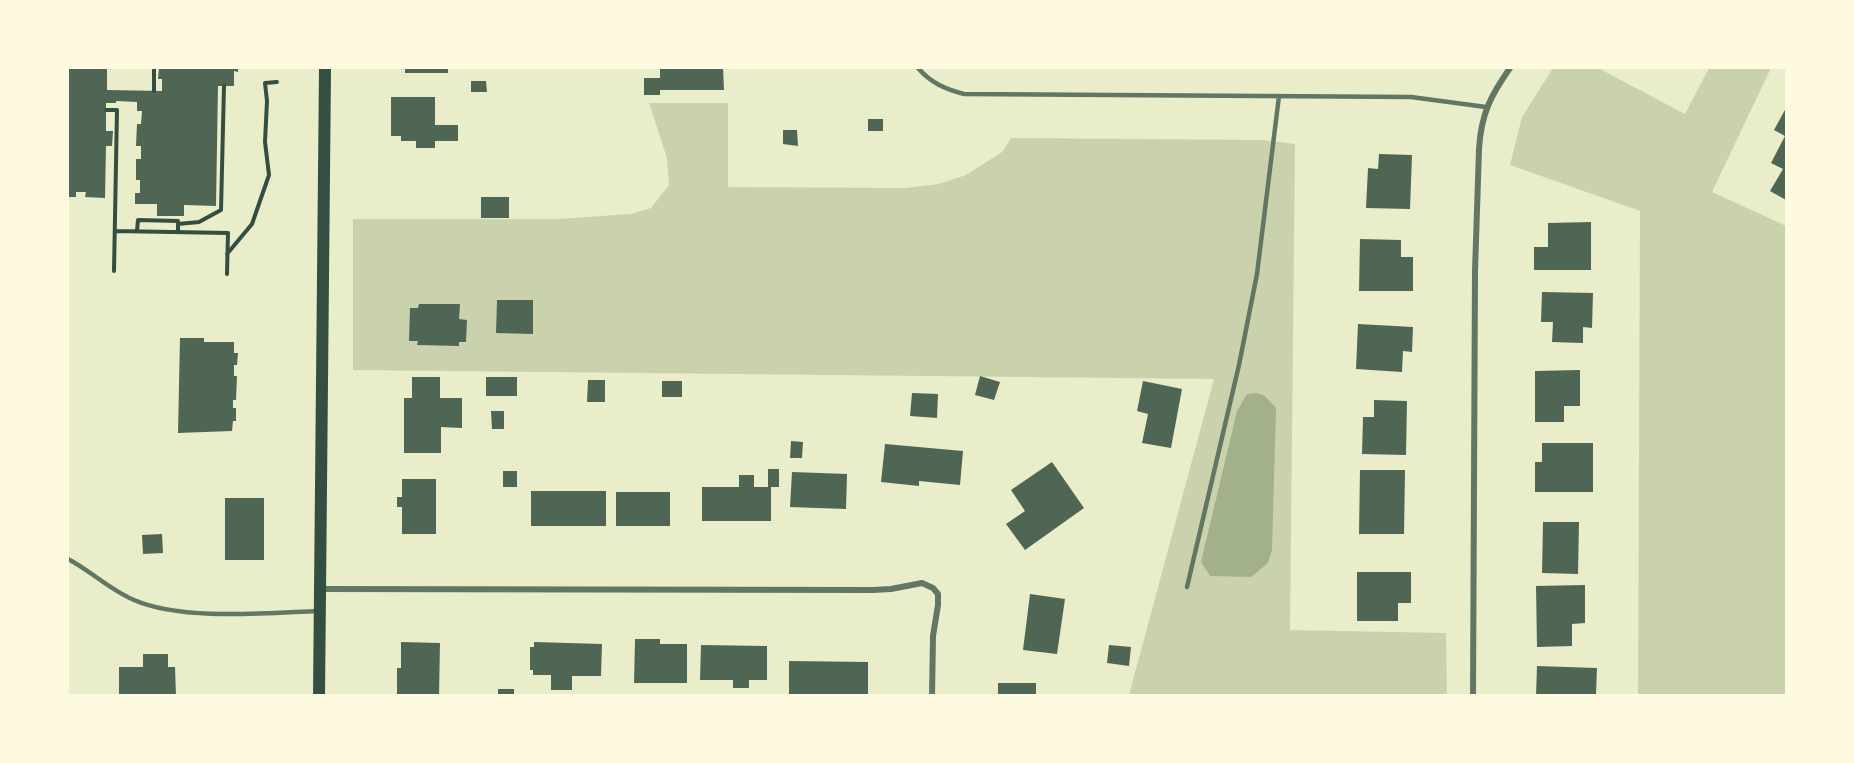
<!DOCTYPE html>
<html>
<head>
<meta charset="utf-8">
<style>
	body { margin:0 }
	#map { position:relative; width:1854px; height:763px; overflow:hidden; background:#e9edc9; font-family:Poppins,sans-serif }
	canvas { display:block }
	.frame { position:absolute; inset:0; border:69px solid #fefae0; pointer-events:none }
</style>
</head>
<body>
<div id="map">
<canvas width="1854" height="763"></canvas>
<div class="frame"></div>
</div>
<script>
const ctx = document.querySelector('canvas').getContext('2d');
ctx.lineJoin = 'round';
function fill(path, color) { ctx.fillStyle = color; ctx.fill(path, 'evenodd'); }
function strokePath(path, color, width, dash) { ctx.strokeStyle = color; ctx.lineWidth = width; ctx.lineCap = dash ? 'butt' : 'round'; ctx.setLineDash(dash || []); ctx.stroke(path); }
const green = new Path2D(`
	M1553 68H1598L1685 114 1709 68H1771L1712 192 1786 226V695H1638L1640 211 1510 165 1522 117Z
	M649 103H728V187L906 188 939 184 966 175 1002 152 1011 138 1263 140 1295 144 1290 630 1446 633 1447 695H1129L1214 379 353 370V219H557L631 214 651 208 669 185 667 158Z`);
const water = new Path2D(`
	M1257 393 1265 396 1276 408 1272 550 1268 563 1251 577 1210 576 1201 562 1237 411 1247 394Z`);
const building = new Path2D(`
	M68 68H107V90L162 91V79H158L159 68H238V72L234 71V86H218L216 206 184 205V216H157V204H135V193H140V180H136V159H141V146H136L137 124H141L142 111H137V102L116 101V103H106V131H113L112 146H106L105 198 85 197 86 192H76V197H68Z
	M405 68H448V73H405Z
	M660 68H723L724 90H660V95H644V78H660Z
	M471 81H486L487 92H471Z
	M391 97H435V125H458V141H435V148H416V141H401V136H391Z
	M1786 108V200L1770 191 1783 169 1771 163 1785 136 1774 130Z
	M868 119H883V131H868Z
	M783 130H797L798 146 783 144Z
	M1379 154 1412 155 1410 209 1366 208 1368 168 1378 169Z
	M481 197H509V218H481Z
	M1591 222V270H1534V247H1548V223Z
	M1360 239 1401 240V257H1413V291H1359Z
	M1542 292 1593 293 1592 328 1583 327V343L1552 342 1553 322H1541Z
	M497 300H533V334L496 333Z
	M419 304H460L459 319 467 320 466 342H459V346L417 345 418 341H409L410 308H418Z
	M1358 324 1413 327 1412 352 1403 351 1402 372 1356 369Z
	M180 338H204V342H234V353H238L237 365H234V376H237L236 400H233V408H236V421H233L232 431 178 433Z
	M1580 370V406H1564V422H1535V371Z
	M980 376 1000 382 994 400 975 395Z
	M412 377H440V398H462V428L441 427V453H404V398H412Z
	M486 377H517V396H486Z
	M588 380H605V402H587Z
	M662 381H682V397H662Z
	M1143 381 1182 389 1171 448 1142 443 1148 414 1137 411Z
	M912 393 938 394 937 418 910 416Z
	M1374 400 1407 401 1406 455 1362 454 1363 417H1374Z
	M491 411H504V429H492Z
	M791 441 803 442 802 458H790Z
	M1542 443H1593V492H1535V462H1542Z
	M885 444 963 451 960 485 919 481V486L881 482Z
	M1052 462 1084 508 1025 550 1006 524 1025 511 1011 490Z
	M768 469H779V487H771V521H702V487H739V475H754V487H768Z
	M1360 470H1405L1404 534H1359Z
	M503 471H517V487H503Z
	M792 472 847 474 846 509 790 507Z
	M402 479H436V534H402V507H397V497H402Z
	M531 491H606V526H531Z
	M616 492H670V526H616Z
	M225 498H264V560H225Z
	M1543 522H1579L1578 574 1542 573Z
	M162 534 163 553 143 554 142 535Z
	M1357 572H1411V603H1398V621H1357Z
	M1585 585V623L1572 624V646L1537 647 1536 586Z
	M1030 594 1065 599 1057 654 1023 650Z
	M635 639H660V644H687V683H634Z
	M401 642 440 643 439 696H397V668H401Z
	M534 642 602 644 601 676H572V690H551V675H533V670H530V647H534Z
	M701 645 767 646V680H749V688H733V680H700Z
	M1109 645 1131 647 1129 666 1107 663Z
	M143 654H168V667H175L176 696H119V667H143Z
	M789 661 868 662V696H789Z
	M1537 666 1597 668 1596 694 1536 696Z
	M998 683H1036V696H998Z
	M498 689H514V696H498Z`);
const path = new Path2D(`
	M154 91V68
	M106 110H117L114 271
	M178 224 199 222 221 210 224 86
	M115 231 228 233 227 274
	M137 231 138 220 178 221V232
	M227 254 252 224 269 175 265 142 267 101 265 83 277 82`);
const service = new Path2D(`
	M918 68C931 83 945 89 964 94L1411 97 1486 107
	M68 559C91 571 110 590 134 600 182 621 266 613 318 611
	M1187 587 1239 365 1257 274 1279 96`);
const minor = new Path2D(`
	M321 589 873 590 891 589 922 583 933 588 938 594V605L933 636 932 696
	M1473 696 1475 271 1479 149C1481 114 1491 95 1510 68`);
const secondary = new Path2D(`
	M319 696 325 68`);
fill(green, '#cad2ad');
fill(water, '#a3b18a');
fill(building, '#4f6655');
strokePath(path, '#344e41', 4);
strokePath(service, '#617663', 4.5);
strokePath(minor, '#617663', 6);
strokePath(secondary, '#344e41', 12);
</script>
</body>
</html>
